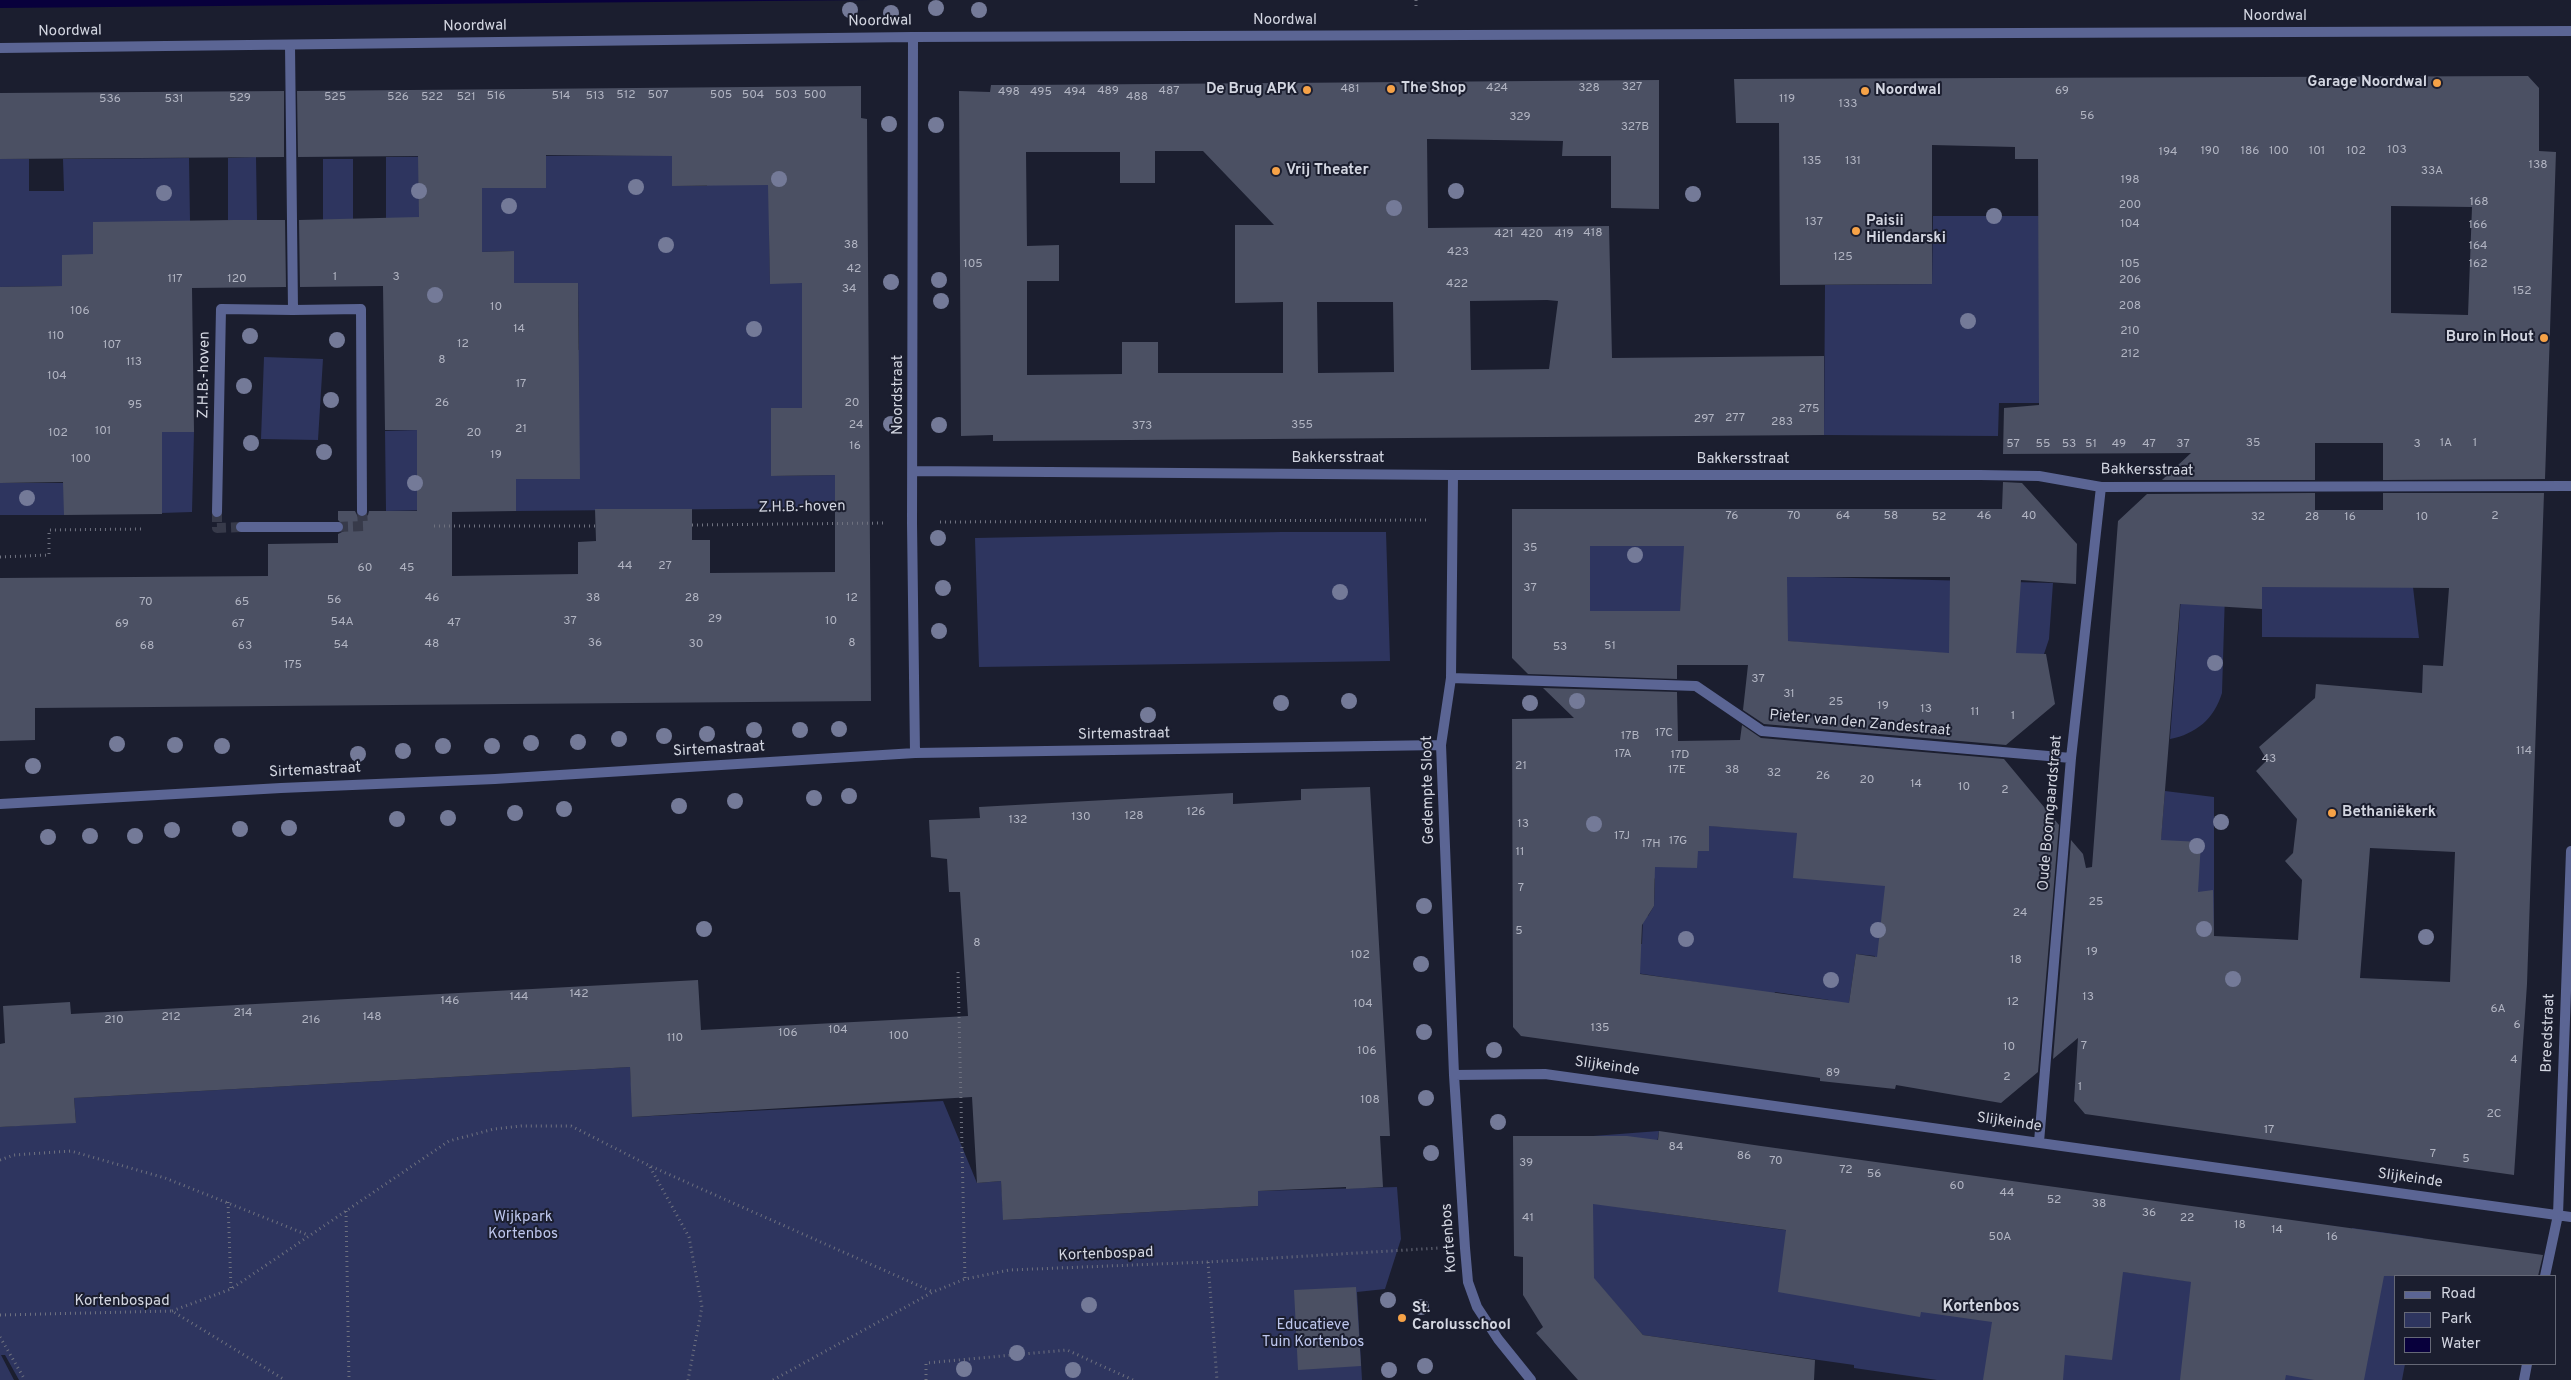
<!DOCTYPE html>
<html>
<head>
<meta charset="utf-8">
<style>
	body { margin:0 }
	#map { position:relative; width:2571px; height:1380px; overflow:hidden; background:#1b1e2f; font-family:Overpass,sans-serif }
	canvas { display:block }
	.legend { position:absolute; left:2394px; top:1275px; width:162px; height:90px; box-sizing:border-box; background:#1b1e2f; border:1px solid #656876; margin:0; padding:6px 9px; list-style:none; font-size:15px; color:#d3d6e1 }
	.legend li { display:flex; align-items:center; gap:10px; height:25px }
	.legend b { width:25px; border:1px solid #656876 }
</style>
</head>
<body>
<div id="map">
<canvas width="2571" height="1380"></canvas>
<ul class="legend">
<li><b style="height:6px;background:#5b6594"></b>Road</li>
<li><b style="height:14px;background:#2e355f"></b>Park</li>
<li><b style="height:14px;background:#08003c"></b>Water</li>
</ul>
</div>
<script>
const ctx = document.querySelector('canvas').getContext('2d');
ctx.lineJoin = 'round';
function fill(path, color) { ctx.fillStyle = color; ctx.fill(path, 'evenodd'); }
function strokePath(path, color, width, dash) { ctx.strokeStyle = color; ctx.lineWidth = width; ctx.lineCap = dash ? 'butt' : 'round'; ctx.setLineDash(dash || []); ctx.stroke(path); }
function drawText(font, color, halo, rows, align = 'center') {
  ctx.font = font + ' Overpass,sans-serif'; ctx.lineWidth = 4; ctx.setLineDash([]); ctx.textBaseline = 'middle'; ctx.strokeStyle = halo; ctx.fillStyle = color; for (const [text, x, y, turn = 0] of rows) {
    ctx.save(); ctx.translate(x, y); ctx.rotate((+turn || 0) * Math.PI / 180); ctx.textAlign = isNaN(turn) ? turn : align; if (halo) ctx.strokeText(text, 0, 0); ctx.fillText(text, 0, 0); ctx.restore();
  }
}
const green = new Path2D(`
	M834 153 769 217 770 283H802V408L771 409V476L835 475V508L516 511 515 479H579L546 351 579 350 578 283H514V251L482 252V219H386V157L672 155V186H707V155Z
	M256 157 257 220H228V158Z
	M189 158 190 221 96 255 63 286 0 287V159H29V191H64L63 159Z
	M323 159H353V220H323Z
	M1933 216H2039L2138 403H1999L1998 436 1824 435 1825 285 1932 284Z
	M0 357 3 483H67L64 515H0Z
	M264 357 323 359 318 440 261 439Z
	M417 430V448L434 510 386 511 385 431Z
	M162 432H194L192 512 130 514 129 450Z
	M1589 509H1682L1773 576 2053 583 2049 639 2044 654 2034 660 1771 640 1728 598 1681 599 1680 613 1590 611Z
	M1282 532H1386L1390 661 979 667 975 538Z
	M2186 532 2225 593 2222 693C2214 719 2196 734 2170 739Z
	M2262 587H2413L2419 638 2262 637Z
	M2165 791 2214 797V936L2157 885Z
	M1699 825 1938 843 1874 966 1875 956 1856 954 1847 1017 1829 1000 1775 992 1774 994 1623 971 1639 944H1642L1643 916H1648L1654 906 1655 879 1647 869 1698 851H1709V836L1698 835Z
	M630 1067 633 1117 943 1101 977 1183 1001 1181 1004 1220 1258 1206V1191L1397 1187 1401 1239 1385 1289 1357 1292 1362 1380H19L5 1355H1L14 1380H0V1127L76 1122 74 1098Z
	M1659 1131 1646 1211 1974 1256 2068 1264 2343 1303 2352 1228 2423 1238 2420 1261 2426 1263 2423 1276H2395V1364H2405L2402 1380H1937L1854 1368V1365L1643 1335 1593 1278V1136Z`);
const water = new Path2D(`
	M0 0H871L0 8Z`);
const building = new Path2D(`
	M2528 76 2539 88V151L2556 152 2545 479 2383 480V443H2315V480H2162L2191 453 2003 454 2004 408 2039 405 2038 159H2015V147L1932 145V284L1780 285 1779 123H1736L1734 79ZM2391 206 2472 207 2468 315 2391 313Z
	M1659 80V209L1611 208V156H1562L1563 141 1427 139 1428 228 1609 226 1612 358 1824 356V435L993 441V435L961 436 959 91 990 92 991 85H1025ZM1155 151H1203L1274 225H1235V303L1283 302V373H1158V342H1122V374L1027 375V281H1059V245L1027 246 1026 152H1120V183H1155ZM1547 300 1558 301 1549 369 1471 370 1470 301ZM1317 302H1393L1394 372 1318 373Z
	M861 86V118L867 119 871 701 35 708V740L0 741V578L268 576V544L338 543V534L344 531 345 527 338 520V511H355L358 517 363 518 368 515 369 511H417V430H385L383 286 300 287 299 220 419 217 418 156 298 157 297 91ZM546 155 672 156V186L768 185 770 284 802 283V408H771V476L835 475V572L710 573V540H692V509H595L596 541 578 542V574L452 576V512L516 511V479H580L578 283H514V251L482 252V188H546Z
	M284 91V157L0 159V93Z
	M233 220H285L286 287 192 288 194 432H162V514L64 515 63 482 0 483V287L62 286V255L93 254V222Z
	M2003 482 2022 483 2077 544 2076 584 2021 580 2016 653 2046 654 2055 704 2006 745 1764 724 1743 710 1748 665H1677V679L1528 674 1512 658V509H2002ZM1590 546H1684L1680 611H1590ZM1787 577H1950L1949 653 1788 641Z
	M2315 493V510H2383V493H2544L2527 984 2514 1175 2085 1114 2074 1101 2078 1038 2053 1059 2071 840 2083 854 2086 868 2092 867 2118 521 2147 494ZM2262 587 2449 588 2443 666 2423 665 2422 693 2316 684 2315 698 2259 747 2267 760 2256 771 2297 819 2293 853 2285 861 2302 880 2298 940 2214 936 2213 890 2198 892 2201 842 2161 840 2180 604 2262 609ZM2370 848 2455 852 2450 982 2360 978Z
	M1543 688 1677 692 1678 741 1740 740 1742 725 1761 738 2004 759 2059 825 2038 1072 2001 1103 1896 1085 1895 1089 1820 1081V1078L1521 1036 1513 1027 1512 719 1574 718ZM1709 826 1797 833 1793 878 1885 886 1877 957 1856 954 1849 1003 1640 974 1642 925 1654 906 1655 867 1697 868 1698 851H1709Z
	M1370 787 1390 1136H1380L1383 1187 1346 1189V1187L1258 1191V1206L1003 1220 1001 1181 977 1183 972 1097 632 1117 630 1067 74 1098 76 1123 0 1127V1044L5 1043 3 1006 70 1002 71 1014 698 980 701 1030 968 1016 960 892H949L947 859 931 857 929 820 980 818 979 807 1233 793V804L1301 800V789Z
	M1659 1131 1761 1146 2543 1255 2538 1276H2384L2364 1380H2314L2286 1375 2285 1380H2180L2191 1282 2123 1272 2112 1360 2065 1355 2063 1380H1983L1992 1322 1921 1312 1920 1317 1778 1292 1786 1230 1593 1204 1594 1278 1643 1335 1815 1360 1814 1380H1578L1536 1333 1543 1327 1523 1295V1257L1514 1256 1513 1136H1627L1658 1140Z
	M1356 1287 1361 1366 1298 1370 1294 1290Z`);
const minorTunnel = new Path2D(`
	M217 512V528L241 527
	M338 527 363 526 362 511`);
const path = new Path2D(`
	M1416 0V8
	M940 522 1426 520
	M692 525 886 523
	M434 526H595
	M0 557 49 555V530L144 529
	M958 972 965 1279
	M0 1160 14 1155 71 1151 165 1178 308 1235
	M650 1167 689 1237 702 1307 688 1380
	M228 1202 231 1289
	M346 1211 349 1380
	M1208 1262 1217 1380
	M172 1311 231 1289 449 1141 494 1129 521 1126H571L650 1166 933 1292
	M0 1315 172 1311 285 1380
	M0 1337 25 1380
	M773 1380 933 1292 965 1279 1009 1270 1208 1262 1439 1248
	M926 1380V1363L1067 1350 1133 1380`);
const minor = new Path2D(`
	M913 37 912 523 915 753
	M290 45 293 310 361 309 362 511
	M0 48 913 37 2571 31
	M914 471 1453 475H1980L2039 476 2101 487 2571 486
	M1453 475 1451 678 1441 745 1454 1075 1465 1248 1468 1282 1477 1307 1498 1339 1531 1380
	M217 512 221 309 293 310
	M241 527H338
	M1451 678 1696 686 1762 731 2071 758
	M0 804 281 788 495 779 915 753 1441 745
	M1454 1075 1545 1074 2571 1217
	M2039 1142 2071 758 2101 487
	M2545 1276 2558 1215 2571 851
	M2524 1380 2527 1364`);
const trees = [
	[936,8],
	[850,10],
	[979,10],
	[891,13],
	[889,124],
	[936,125],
	[779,179],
	[636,187],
	[419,191],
	[1456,191],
	[164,193],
	[1693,194],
	[509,206],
	[1394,208],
	[1994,216],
	[666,245],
	[939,280],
	[891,282],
	[435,295],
	[941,301],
	[1968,321],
	[754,329],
	[250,336],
	[337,340],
	[244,386],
	[331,400],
	[891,424],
	[939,425],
	[251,443],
	[324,452],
	[415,483],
	[27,498],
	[938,538],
	[1635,555],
	[943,588],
	[1340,592],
	[939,631],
	[2215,663],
	[1349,701],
	[1577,701],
	[1281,703],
	[1530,703],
	[1148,715],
	[839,729],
	[754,730],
	[800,730],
	[707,734],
	[664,736],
	[619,739],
	[578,742],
	[531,743],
	[117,744],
	[175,745],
	[222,746],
	[443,746],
	[492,746],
	[403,751],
	[358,754],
	[33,766],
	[849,796],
	[814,798],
	[735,801],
	[679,806],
	[564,809],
	[515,813],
	[448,818],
	[397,819],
	[2221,822],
	[1594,824],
	[289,828],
	[240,829],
	[172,830],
	[90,836],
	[135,836],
	[48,837],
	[2197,846],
	[1424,906],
	[704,929],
	[2204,929],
	[1878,930],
	[2426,937],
	[1686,939],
	[1421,964],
	[2233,979],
	[1831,980],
	[1424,1032],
	[1494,1050],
	[1426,1098],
	[1498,1122],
	[1431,1153],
	[1388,1300],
	[1089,1305],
	[1421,1307],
	[1017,1353],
	[1425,1366],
	[964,1369],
	[1073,1370],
	[1389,1370]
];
const markers = [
	[2437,83,5,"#f6a247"],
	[1391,89,5,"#f6a247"],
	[1307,90,5,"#f6a247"],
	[1865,91,5,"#f6a247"],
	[1276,171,5,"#f6a247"],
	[1856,231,5,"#f6a247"],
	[2544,338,5,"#f6a247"],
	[2332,813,5,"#f6a247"],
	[1402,1318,5,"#f6a247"]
];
const numberNames = [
	["327",1632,88],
	["424",1497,89],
	["328",1589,89],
	["481",1350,90],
	["489",1108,92],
	["487",1169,92],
	["69",2062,92],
	["498",1009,93],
	["495",1041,93],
	["494",1075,93],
	["512",626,96],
	["507",658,96],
	["505",721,96],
	["504",753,96],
	["503",786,96],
	["500",815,96],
	["516",496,97],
	["514",561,97],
	["513",595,97],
	["525",335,98],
	["526",398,98],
	["522",432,98],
	["521",466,98],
	["488",1137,98],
	["529",240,99],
	["536",110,100],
	["531",174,100],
	["119",1787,100],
	["133",1848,105],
	["56",2087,117],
	["329",1520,118],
	["327B",1635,128],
	["103",2397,151],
	["190",2210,152],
	["186",2250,152],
	["100",2279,152],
	["101",2317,152],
	["102",2356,152],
	["194",2168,153],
	["135",1812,162],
	["131",1853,162],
	["138",2538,166],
	["33A",2432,172],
	["198",2130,181],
	["168",2479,203],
	["200",2130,206],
	["137",1814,223],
	["104",2130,225],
	["166",2478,226],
	["418",1593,234],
	["421",1504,235],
	["420",1532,235],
	["419",1564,235],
	["38",851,246],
	["164",2478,247],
	["423",1458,253],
	["125",1843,258],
	["105",973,265],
	["105",2130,265],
	["162",2478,265],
	["42",854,270],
	["1",335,278],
	["3",396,278],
	["117",175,280],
	["120",237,280],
	["206",2130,281],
	["422",1457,285],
	["34",849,290],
	["152",2522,292],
	["208",2130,307],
	["10",496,308],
	["106",80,312],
	["14",519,330],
	["210",2130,332],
	["110",56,337],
	["12",463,345],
	["107",112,346],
	["212",2130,355],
	["8",442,361],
	["113",134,363],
	["104",57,377],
	["17",521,385],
	["26",442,404],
	["20",852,404],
	["95",135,406],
	["275",1809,410],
	["277",1735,419],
	["297",1704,420],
	["283",1782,423],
	["24",856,426],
	["355",1302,426],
	["373",1142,427],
	["21",521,430],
	["101",103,432],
	["102",58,434],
	["20",474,434],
	["35",2253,444],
	["1A",2446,444],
	["1",2475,444],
	["57",2013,445],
	["55",2043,445],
	["53",2069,445],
	["51",2091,445],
	["49",2119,445],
	["47",2149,445],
	["37",2183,445],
	["3",2417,445],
	["16",855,447],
	["19",496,456],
	["100",81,460],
	["76",1732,517],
	["70",1794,517],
	["64",1843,517],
	["58",1891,517],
	["46",1984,517],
	["40",2029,517],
	["2",2495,517],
	["52",1939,518],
	["32",2258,518],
	["28",2312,518],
	["16",2350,518],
	["10",2422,518],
	["35",1530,549],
	["44",625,567],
	["27",665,567],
	["60",365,569],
	["45",407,569],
	["37",1530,589],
	["46",432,599],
	["38",593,599],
	["28",692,599],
	["12",852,599],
	["56",334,601],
	["70",146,603],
	["65",242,603],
	["29",715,620],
	["37",570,622],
	["10",831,622],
	["54A",342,623],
	["47",454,624],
	["69",122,625],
	["67",238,625],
	["36",595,644],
	["8",852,644],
	["48",432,645],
	["30",696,645],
	["54",341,646],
	["68",147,647],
	["63",245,647],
	["51",1610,647],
	["53",1560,648],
	["175",293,666],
	["37",1758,680],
	["31",1789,695],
	["25",1836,703],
	["19",1883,707],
	["13",1926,710],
	["11",1975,713],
	["1",2013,717],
	["17C",1664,734],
	["17B",1630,737],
	["114",2524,752],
	["17A",1623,755],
	["17D",1680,756],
	["43",2269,760],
	["21",1521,767],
	["17E",1677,771],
	["38",1732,771],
	["32",1774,774],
	["26",1823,777],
	["20",1867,781],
	["14",1916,785],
	["10",1964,788],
	["2",2005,791],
	["126",1196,813],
	["128",1134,817],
	["130",1081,818],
	["132",1018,821],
	["13",1523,825],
	["17J",1622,837],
	["17G",1678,842],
	["17H",1651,845],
	["11",1520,853],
	["7",1521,889],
	["25",2096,903],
	["24",2020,914],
	["5",1519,932],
	["8",977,944],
	["19",2092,953],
	["102",1360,956],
	["18",2016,961],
	["142",579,995],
	["144",519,998],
	["13",2088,998],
	["146",450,1002],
	["12",2013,1003],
	["104",1363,1005],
	["6A",2498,1010],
	["214",243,1014],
	["212",171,1018],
	["148",372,1018],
	["210",114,1021],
	["216",311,1021],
	["6",2517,1026],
	["135",1600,1029],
	["104",838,1031],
	["106",788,1034],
	["100",899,1037],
	["110",675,1039],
	["7",2084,1047],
	["10",2009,1048],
	["106",1367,1052],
	["4",2514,1061],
	["89",1833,1074],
	["2",2007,1078],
	["1",2080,1088],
	["108",1370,1101],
	["2C",2494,1115],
	["17",2269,1131],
	["84",1676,1148],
	["7",2433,1155],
	["86",1744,1157],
	["5",2466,1160],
	["70",1776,1162],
	["39",1526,1164],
	["72",1846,1171],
	["56",1874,1175],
	["60",1957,1187],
	["44",2007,1194],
	["52",2054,1201],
	["38",2099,1205],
	["36",2149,1214],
	["41",1528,1219],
	["22",2187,1219],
	["18",2240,1226],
	["14",2277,1231],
	["50A",2000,1238],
	["16",2332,1238]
];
const streetNames = [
	["Noordwal",2275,17],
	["Noordwal",1285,21],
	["Noordwal",880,22,-1],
	["Noordwal",475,27,-1],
	["Noordwal",70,32,-1],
	["Z.H.B.-hoven",205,375,-89],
	["Noordstraat",899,395,-90],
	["Bakkersstraat",1338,459],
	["Bakkersstraat",1743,460],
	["Bakkersstraat",2147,471,1],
	["Z.H.B.-hoven",802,508,-1],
	["Pieter van den Zandestraat",1860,724,5],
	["Sirtemastraat",1124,735,-1],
	["Sirtemastraat",719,750,-3],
	["Sirtemastraat",315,771,-3],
	["Gedempte Sloot",1429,790,-91],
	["Oude Boomgaardstraat",2051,813,-85],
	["Breedstraat",2549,1033,-88],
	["Slijkeinde",1607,1067,8],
	["Slijkeinde",2009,1123,8],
	["Slijkeinde",2410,1179,8],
	["Kortenbos",1450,1238,-94],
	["Kortenbospad",1106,1255,-2],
	["Kortenbospad",122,1302]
];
const poiNames = [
	["Garage Noordwal",2427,83,"right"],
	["The Shop",1401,89],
	["De Brug APK",1297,90,"right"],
	["Noordwal",1875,91],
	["Vrij Theater",1286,171],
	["Paisii",1866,222],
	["Hilendarski",1866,239],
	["Buro in Hout",2534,338,"right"],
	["Bethaniëkerk",2342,813],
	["St.",1412,1309],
	["Carolusschool",1412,1326]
];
const parkNames = [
	["Wijkpark",523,1218],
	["Kortenbos",523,1235],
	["Educatieve",1313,1326],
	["Tuin Kortenbos",1313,1343]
];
const neighbourhoodNames = [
	["Kortenbos",1981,1308]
];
fill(green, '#2e355f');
fill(water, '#08003c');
fill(building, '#4b5063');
strokePath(minorTunnel, '#373a4a', 10, [10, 5]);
strokePath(path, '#6e717f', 3, [1, 4]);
strokePath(minor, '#5b6594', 10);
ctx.fillStyle = '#747a98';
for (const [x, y] of trees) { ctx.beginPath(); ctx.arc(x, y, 8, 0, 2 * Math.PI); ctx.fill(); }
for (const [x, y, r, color] of markers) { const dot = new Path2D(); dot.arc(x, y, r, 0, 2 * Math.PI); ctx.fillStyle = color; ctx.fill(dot); strokePath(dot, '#1b1e2f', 2); }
drawText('12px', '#b1b4c2', null, numberNames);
drawText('15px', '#d3d6e1', '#1b1e2f', streetNames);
drawText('bold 15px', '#d3d6e1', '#1b1e2f', poiNames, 'left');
drawText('15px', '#bdc6ed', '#1b1e2f', parkNames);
drawText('bold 16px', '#d3d6e1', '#1b1e2f', neighbourhoodNames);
</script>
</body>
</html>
